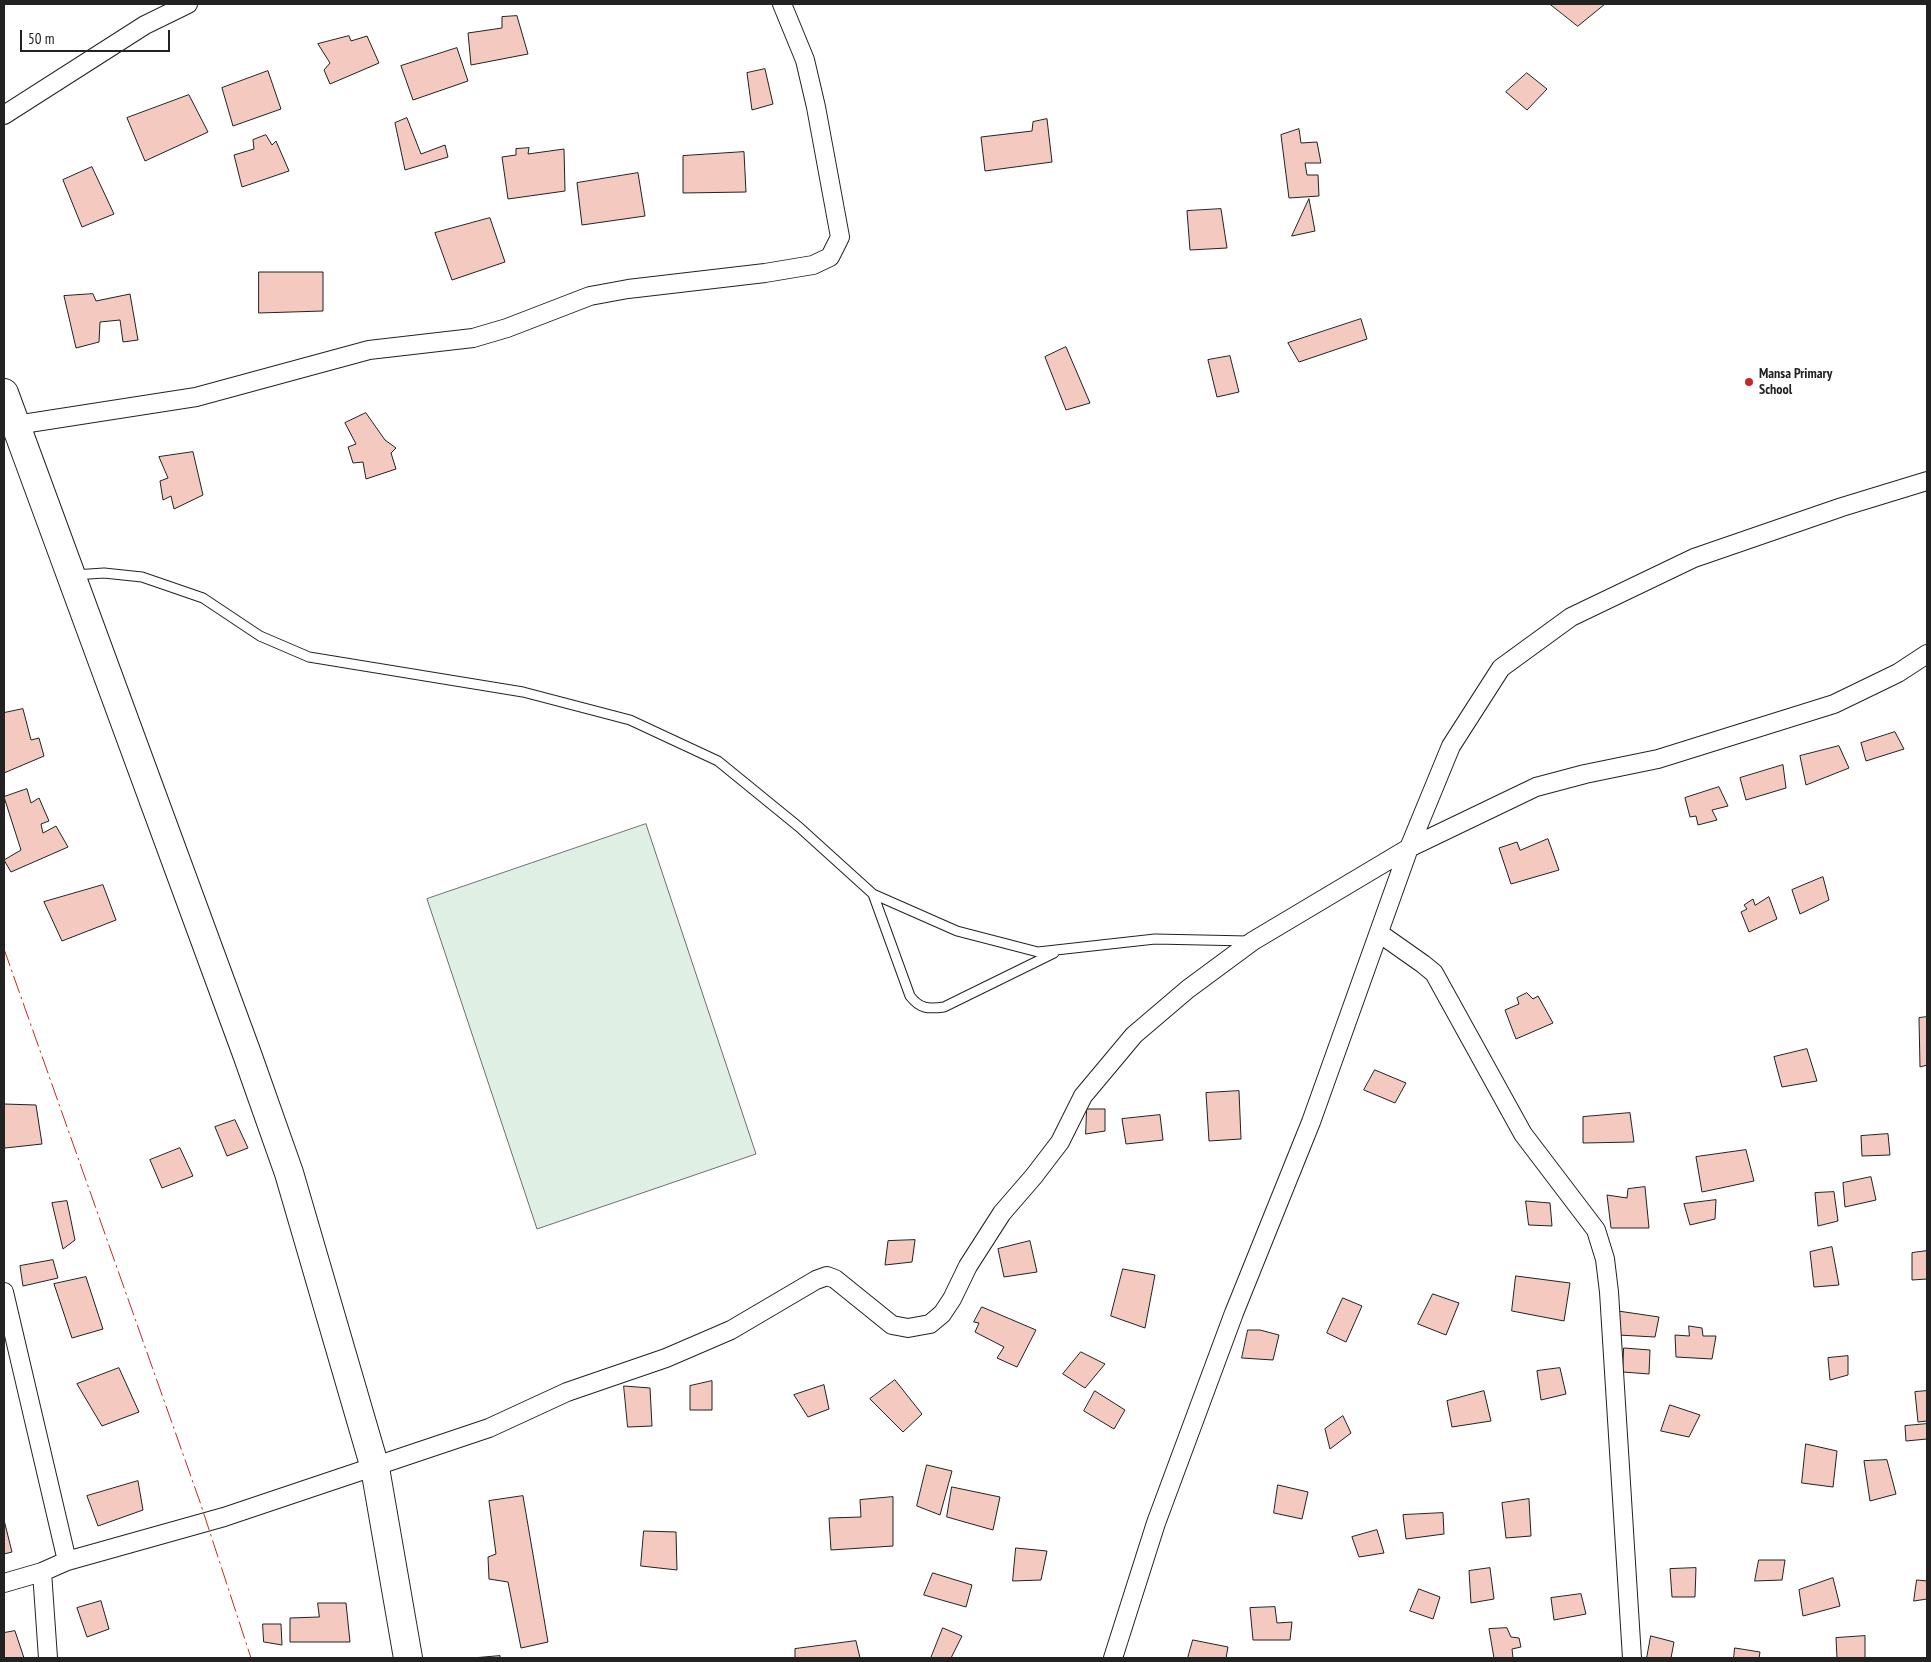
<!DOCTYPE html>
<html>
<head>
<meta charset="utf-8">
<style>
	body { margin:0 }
	#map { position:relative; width:1931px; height:1662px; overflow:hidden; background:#fff; font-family:"PT Sans Narrow",sans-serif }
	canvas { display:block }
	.frame { position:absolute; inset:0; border:5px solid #222; pointer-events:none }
	.scale { position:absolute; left:20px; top:30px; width:150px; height:22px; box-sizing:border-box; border:2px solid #222; border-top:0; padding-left:6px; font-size:15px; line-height:18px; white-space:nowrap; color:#222; -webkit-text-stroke:4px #fff; paint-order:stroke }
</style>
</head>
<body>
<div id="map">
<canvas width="1931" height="1662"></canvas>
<div class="frame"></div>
<div class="scale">50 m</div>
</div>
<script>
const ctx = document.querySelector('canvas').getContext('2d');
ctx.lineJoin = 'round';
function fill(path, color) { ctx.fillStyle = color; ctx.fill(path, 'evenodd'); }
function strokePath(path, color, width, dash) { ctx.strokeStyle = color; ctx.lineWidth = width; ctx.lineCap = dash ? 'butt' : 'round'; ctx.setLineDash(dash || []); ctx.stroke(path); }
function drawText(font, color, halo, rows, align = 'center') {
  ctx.font = font + ' "PT Sans Narrow",sans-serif'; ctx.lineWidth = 4; ctx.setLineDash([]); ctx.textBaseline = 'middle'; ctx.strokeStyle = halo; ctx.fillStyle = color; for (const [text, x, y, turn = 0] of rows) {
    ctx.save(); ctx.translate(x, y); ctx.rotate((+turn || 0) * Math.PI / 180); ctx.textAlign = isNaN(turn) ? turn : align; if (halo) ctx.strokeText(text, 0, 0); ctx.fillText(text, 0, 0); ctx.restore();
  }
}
const green = new Path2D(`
	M646 824 756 1154 537 1229 427 899Z`);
const building = new Path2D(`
	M1550 4H1605L1578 26Z
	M517 16 528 54 471 65 468 33 502 28V17Z
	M349 36 351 41 367 36 379 63 330 84 324 70 330 63 318 44Z
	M457 48 468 81 413 100 401 66Z
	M765 69 773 104 752 110 747 73Z
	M268 71 281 109 233 126 222 88Z
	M1527 73 1547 89 1527 110 1506 92Z
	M189 95 208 132 145 161 127 118Z
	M407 118 421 154 445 145 448 157 405 170 395 123Z
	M1047 119 1052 162 985 171 981 137 1032 131 1033 122Z
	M1299 129 1301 143 1317 142 1321 163H1305L1307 175H1318L1319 196 1289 198 1281 135Z
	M266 135 272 145 276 141 289 171 242 187 234 155 254 149 253 140Z
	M529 148 528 154 564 149 565 191 508 199 502 157 516 155V149Z
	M744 152 746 192 683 193V156Z
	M92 167 114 214 82 227 63 180Z
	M638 173 645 216 582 225 577 183Z
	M1309 199 1315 231 1292 236Z
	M1221 209 1227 248 1190 250 1187 211Z
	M490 218 505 262 452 280 435 233Z
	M259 272H323V311L259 313Z
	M93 294 96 301 130 294 138 340 123 342 120 320 100 322 99 342 76 348 64 296Z
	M1361 319 1367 339 1299 362 1288 343Z
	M1066 347 1090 403 1066 410 1045 357Z
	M1230 356 1239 392 1217 397 1208 360Z
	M366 413 385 440 396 448 391 453 396 469 366 479 363 462 353 463 348 447 356 444 345 423Z
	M193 452 203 495 174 509 171 496 163 500 160 481 168 478 159 457Z
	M23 709 31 740 39 738 44 756 4 773V713Z
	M1895 732 1904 749 1866 761 1861 743Z
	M1839 746 1849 768 1806 785 1800 756Z
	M1783 765 1786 788 1746 800 1740 778Z
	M1719 787 1728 806 1712 810 1717 820 1698 825 1696 816 1690 817 1685 798Z
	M27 789 31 803 39 798 49 821 41 824 43 833 56 826 68 847 11 872 4 860 21 850 4 797Z
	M1548 839 1559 870 1511 884 1499 848 1517 842 1520 850Z
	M1823 877 1829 900 1800 914 1792 890Z
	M103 885 116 920 62 941 44 902Z
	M1769 897 1777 919 1749 932 1741 912 1747 909 1744 905 1753 899 1755 905Z
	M1527 993 1533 999 1538 996 1553 1023 1516 1039 1505 1010 1519 1004 1517 998Z
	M1927 1017V1065L1920 1067 1919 1018Z
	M1807 1049 1817 1081 1782 1087 1774 1057Z
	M1375 1070 1406 1083 1395 1103 1364 1090Z
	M1239 1091 1241 1139 1209 1141 1206 1093Z
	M4 1104 36 1105 42 1144 5 1148Z
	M1087 1109H1105V1131L1086 1134Z
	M1630 1113 1634 1142 1583 1143V1117Z
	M1160 1115 1163 1140 1126 1144 1122 1119Z
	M235 1120 248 1148 227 1156 215 1127Z
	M1888 1134 1890 1155 1862 1156 1861 1136Z
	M180 1148 193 1176 162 1188 150 1160Z
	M1746 1150 1754 1181 1702 1192 1696 1157Z
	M1871 1177 1876 1200 1845 1207 1843 1183Z
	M1645 1187 1649 1228H1611L1607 1195 1627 1198 1628 1189Z
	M1834 1192 1838 1221 1818 1226 1815 1193Z
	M1716 1200 1715 1219 1690 1225 1684 1204Z
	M67 1201 75 1240 63 1249 52 1203Z
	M1526 1201 1550 1203 1552 1226 1529 1225Z
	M915 1240 912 1262 885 1265 888 1241Z
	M1030 1241 1037 1272 1004 1277 998 1249Z
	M1832 1247 1839 1285 1814 1287 1810 1252Z
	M1927 1251V1279L1912 1280V1253Z
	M53 1260 58 1278 23 1286 20 1266Z
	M1123 1269 1155 1275 1145 1328 1111 1316Z
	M1516 1276 1570 1283 1564 1321 1512 1311Z
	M86 1277 103 1329 72 1338 54 1284Z
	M1433 1294 1459 1303 1446 1335 1418 1324Z
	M1343 1298 1362 1306 1346 1342 1327 1333Z
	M982 1307 1036 1330 1017 1367 997 1358 1004 1347 975 1332 979 1323 974 1322Z
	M1618 1311 1659 1317 1655 1337 1618 1335Z
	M1689 1326 1702 1328 1703 1336H1716L1712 1359 1676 1357 1675 1335 1689 1336Z
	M1248 1330H1260L1279 1335 1273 1360 1242 1358Z
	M1624 1348 1650 1350 1649 1374 1623 1372Z
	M1081 1352 1105 1364 1085 1388 1063 1374Z
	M1848 1356V1375L1830 1380 1828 1358Z
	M119 1368 139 1412 102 1426 77 1384Z
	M1560 1368 1566 1394 1541 1400 1537 1371Z
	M895 1380 922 1414 903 1432 870 1399Z
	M712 1381V1410H690V1386Z
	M824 1385 829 1409 808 1417 794 1395Z
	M624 1386 650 1388 652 1426 628 1427Z
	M1095 1391 1125 1410 1114 1429 1084 1411Z
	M1484 1391 1491 1421 1452 1427 1447 1401Z
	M1927 1391V1421L1918 1422 1915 1392Z
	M1670 1405 1700 1415 1689 1437 1661 1431Z
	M1343 1416 1351 1433 1330 1449 1325 1429Z
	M1927 1424V1439L1906 1441 1905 1426Z
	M1806 1444 1837 1451 1833 1487 1802 1483Z
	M1887 1460 1896 1494 1870 1501 1864 1461Z
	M927 1465 952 1471 940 1515 917 1506Z
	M138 1481 143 1510 98 1526 87 1496Z
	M1278 1485 1308 1492 1302 1519 1274 1513Z
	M952 1487 1000 1497 993 1530 947 1517Z
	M523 1496 548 1642 521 1648 508 1582 489 1579 488 1557 496 1554 489 1501Z
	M893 1497V1546L831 1550 829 1518 861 1517 860 1500Z
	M1529 1499 1531 1536 1506 1538 1502 1503Z
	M1443 1513 1444 1534 1406 1539 1403 1515Z
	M4 1520 12 1552 4 1554Z
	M1377 1530 1384 1553 1359 1557 1352 1537Z
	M644 1531 676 1532 677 1570 641 1566Z
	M1016 1548 1047 1551 1041 1580 1013 1581Z
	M1759 1560H1785L1782 1580 1755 1581Z
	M1490 1568 1494 1599 1471 1603 1469 1571Z
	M1696 1568 1695 1597H1672L1670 1569Z
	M933 1573 972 1585 966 1607 924 1595Z
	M1833 1578 1840 1606 1803 1616 1799 1590Z
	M1917 1580 1927 1581V1599L1914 1601Z
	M1419 1589 1440 1597 1433 1619 1410 1611Z
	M1581 1594 1586 1614 1554 1620 1551 1598Z
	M101 1601 109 1629 87 1637 77 1608Z
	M318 1603H346L350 1642H290V1618L319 1617Z
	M1275 1607 1277 1623 1292 1622 1290 1640H1253L1250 1608Z
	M263 1624H281L282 1645 264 1642Z
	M943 1628 962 1636 951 1658H931Z
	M1507 1628 1511 1637 1519 1638 1521 1647 1512 1649 1513 1658H1494L1489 1629Z
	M15 1631 24 1658H4V1633Z
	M1651 1636 1674 1642 1671 1658H1647Z
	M1865 1636V1658H1837L1836 1638Z
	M1193 1640 1228 1647 1226 1658H1188Z
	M856 1641 860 1658H795V1649Z
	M1735 1648 1760 1652 1759 1658H1734Z
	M500 1656V1658H473Z`);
const lane = new Path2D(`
	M74 575 104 573 142 577 203 598 260 636 309 657 523 692 630 720 718 761 799 827 873 894 957 931 1038 952 1155 939 1248 941
	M873 894 910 996C920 1009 928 1009 944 1007L1054 953`);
const street = new Path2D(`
	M4 115 145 25 188 4
	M16 425 196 397 369 350 473 338 507 328 590 296 628 289 765 273 813 265 830 257 840 237 816 107 805 60 782 4
	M1379 933 1423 964 1434 973 1523 1134 1596 1230 1605 1259 1609 1292 1632 1658
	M4 1292 67 1561
	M42 1572 48 1658
	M4 1583 42 1572 67 1561 224 1517 489 1428 567 1392 666 1358 731 1330 816 1280 827 1276 835 1279 892 1325 908 1328 930 1324 942 1314 952 1299 968 1266 1002 1213 1034 1176 1060 1142 1083 1096 1134 1035 1188 989 1253 941 1409 848 1536 787 1585 774 1658 759 1834 704 1898 673 1927 654
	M1113 1658 1156 1523 1234 1313 1311 1122 1409 848 1451 746 1501 668 1571 617 1694 558 1842 507 1927 481`);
const primary = new Path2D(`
	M4 393 247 1054 289 1173 375 1468 408 1658`);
const power = new Path2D(`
	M4 949 200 1502 251 1658`);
const markers = [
	[1749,382,5,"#c62828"]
];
const poiNames = [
	["Mansa Primary",1759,374],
	["School",1759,390]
];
fill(green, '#e0efe3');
strokePath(green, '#6f6f6f', 1);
fill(building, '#f3c9c0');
strokePath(building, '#222', 1);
strokePath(lane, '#222', 11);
strokePath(street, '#222', 20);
strokePath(primary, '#222', 30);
strokePath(lane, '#fff', 9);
strokePath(street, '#fff', 18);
strokePath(primary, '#fff', 28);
strokePath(power, '#c62828', 1, [18, 4, 2.5, 4]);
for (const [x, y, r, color] of markers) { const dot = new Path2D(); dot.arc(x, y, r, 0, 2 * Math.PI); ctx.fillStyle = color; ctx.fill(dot); strokePath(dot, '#fff', 2); }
drawText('bold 14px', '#222', '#fff', poiNames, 'left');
</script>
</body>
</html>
